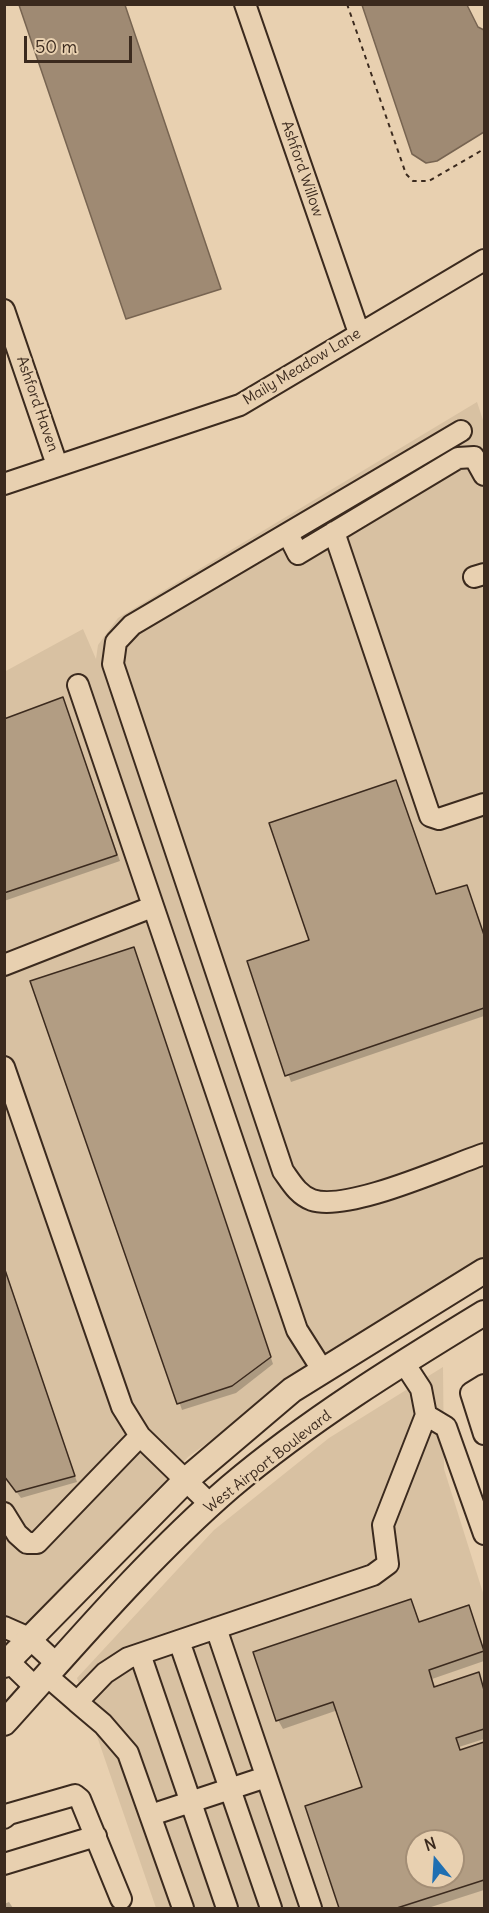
<!DOCTYPE html>
<html>
<head>
<meta charset="utf-8">
<style>
	body { margin:0 }
	#map { position:relative; width:489px; height:1913px; overflow:hidden; background:#e8d0b0; font-family:Delius,sans-serif }
	canvas { display:block }
	.frame { position:absolute; inset:0; border:6px solid #3b2a1e; pointer-events:none }
	.north { position:absolute; left:405px; top:1829px; width:60px; height:60px; box-sizing:border-box; background:#e8d0b0; border:2px solid #a38e76; border-radius:50%; rotate:342deg; font-size:16px; font-weight:700; line-height:24px; text-align:center; color:#3b2a1e }
	.north::after { content:''; display:block; margin:auto; width:21px; height:27px; background:#1f6fb2; clip-path:polygon(50% 0,100% 100%,50% 72%,0 100%) }
	.scale { position:absolute; left:24px; top:36px; width:108px; height:27px; box-sizing:border-box; border:3px solid #3b2a1e; border-top:0; padding-left:8px; font-size:18px; line-height:21px; white-space:nowrap; color:#3b2a1e; -webkit-text-stroke:4px #e8d0b0; paint-order:stroke }
</style>
</head>
<body>
<div id="map">
<canvas width="489" height="1913"></canvas>
<div class="frame"></div>
<div class="north">N</div>
<div class="scale">50 m</div>
</div>
<script>
const ctx = document.querySelector('canvas').getContext('2d');
ctx.lineJoin = 'round';
function fill(path, color) { ctx.fillStyle = color; ctx.fill(path, 'evenodd'); }
function strokePath(path, color, width, dash) { ctx.strokeStyle = color; ctx.lineWidth = width; ctx.lineCap = dash ? 'butt' : 'round'; ctx.setLineDash(dash || []); ctx.stroke(path); }
function drawText(font, color, halo, rows, align = 'center') {
  ctx.font = font + ' Delius,sans-serif'; ctx.lineWidth = 5; ctx.setLineDash([]); ctx.textBaseline = 'middle'; ctx.strokeStyle = halo; ctx.fillStyle = color; for (const [text, x, y, turn = 0] of rows) {
    ctx.save(); ctx.translate(x, y); ctx.rotate((+turn || 0) * Math.PI / 180); ctx.textAlign = isNaN(turn) ? turn : align; if (halo) ctx.strokeText(text, 0, 0); ctx.fillText(text, 0, 0); ctx.restore();
  }
}
const built = new Path2D(`
	M477 402 484 423V1259L330 1353 188 1457 33 1624 22 1625 10 1620 4 1613V672L83 629 96 659 98 645 118 618Z
	M443 1367 444 1469 484 1596V1908H156L77 1678 214 1530 329 1438ZM417 1841H453V1877H417Z`);
const water = new Path2D(`
	M19 5H125L221 289 126 319Z
	M362 5H467L478 27 484 30V132L437 161 426 163 412 154Z`);
const shadow = new Path2D(`
	M66 706 120 861 4 901V720Z
	M396 782 437 896 470 894 484 935V1016L291 1082 249 962 311 941Z
	M133 949 273 1364 236 1393 182 1410 32 982Z
	M4 1266 77 1482 21 1498 4 1475Z
	M411 1601 420 1623 468 1607 484 1649V1661L432 1679 436 1688 478 1674 484 1687V1739L459 1747 461 1751 484 1743V1890L428 1908H341L307 1807 364 1788 338 1710 283 1729 278 1720ZM417 1841H453V1877H417Z
	M9 1902 13 1908H4V1904Z`);
const building = new Path2D(`
	M63 697 117 855 4 893V719Z
	M396 780 436 894 467 885 484 935V1008L285 1076 247 961 309 940 269 823Z
	M134 947 271 1357 232 1386 177 1404 30 981Z
	M4 1267 75 1476 16 1492 4 1476Z
	M411 1599 419 1622 469 1605 484 1651 429 1670 434 1687 479 1672 484 1690V1729L456 1738 460 1750 484 1742V1880L397 1908H339L305 1806 362 1787 333 1702 276 1721 253 1652ZM417 1841H453V1877H417Z`);
const path = new Path2D(`
	M347 4 406 174 413 181H429L484 149
	M483 4 484 6`);
const minor = new Path2D(`
	M245 4 359 333
	M4 310 57 465
	M461 431 132 625 116 642 113 664 283 1171C291 1182 298 1195 312 1200 348 1212 446 1167 484 1154
	M4 484 240 405 484 260
	M334 532 430 816 439 819 484 804
	M288 534 298 554 458 458 474 457 484 475
	M474 577 484 574
	M78 685 297 1330 323 1371
	M4 965 152 907
	M4 1067 122 1407 140 1436 211 1505
	M484 1385 471 1393 484 1434
	M426 1415 446 1427 484 1534
	M4 1513 17 1534 27 1543H37L140 1436
	M4 1627 29 1638 57 1664
	M216 1628 311 1908
	M179 1641 271 1908
	M140 1654 227 1908
	M4 1657 36 1688
	M47 1676 77 1702 105 1673 128 1658 373 1575 388 1564 383 1525 426 1415 421 1389 404 1363
	M77 1702 103 1724 128 1753 183 1908
	M151 1815 266 1777
	M4 1818 9 1814 75 1795 80 1799 121 1899
	M4 1864 96 1836`);
const major = new Path2D(`
	M4 1665 186 1480 292 1390 484 1271
	M4 1723C77 1642 148 1558 230 1487 308 1421 397 1366 484 1313`);
const streetNames = [
	["Ashford Willow",302,169,71],
	["Maily Meadow Lane",302,367,-31],
	["Ashford Haven",37,404,71],
	["West Airport Boulevard",268,1462,-38]
];
fill(built, '#d8c1a2');
fill(water, '#9f8a73');
strokePath(water, '#776451', 1.5);
fill(shadow, '#0003');
fill(building, '#b29d83');
strokePath(building, '#3b2a1e', 1.5);
strokePath(minor, '#3b2a1e', 24);
strokePath(major, '#3b2a1e', 28);
strokePath(path, '#3b2a1e', 2, [4.5, 4.5]);
strokePath(minor, '#e8d0b0', 20);
strokePath(major, '#e8d0b0', 24);
drawText('15px', '#3b2a1e', '#e8d0b0', streetNames);
</script>
</body>
</html>
